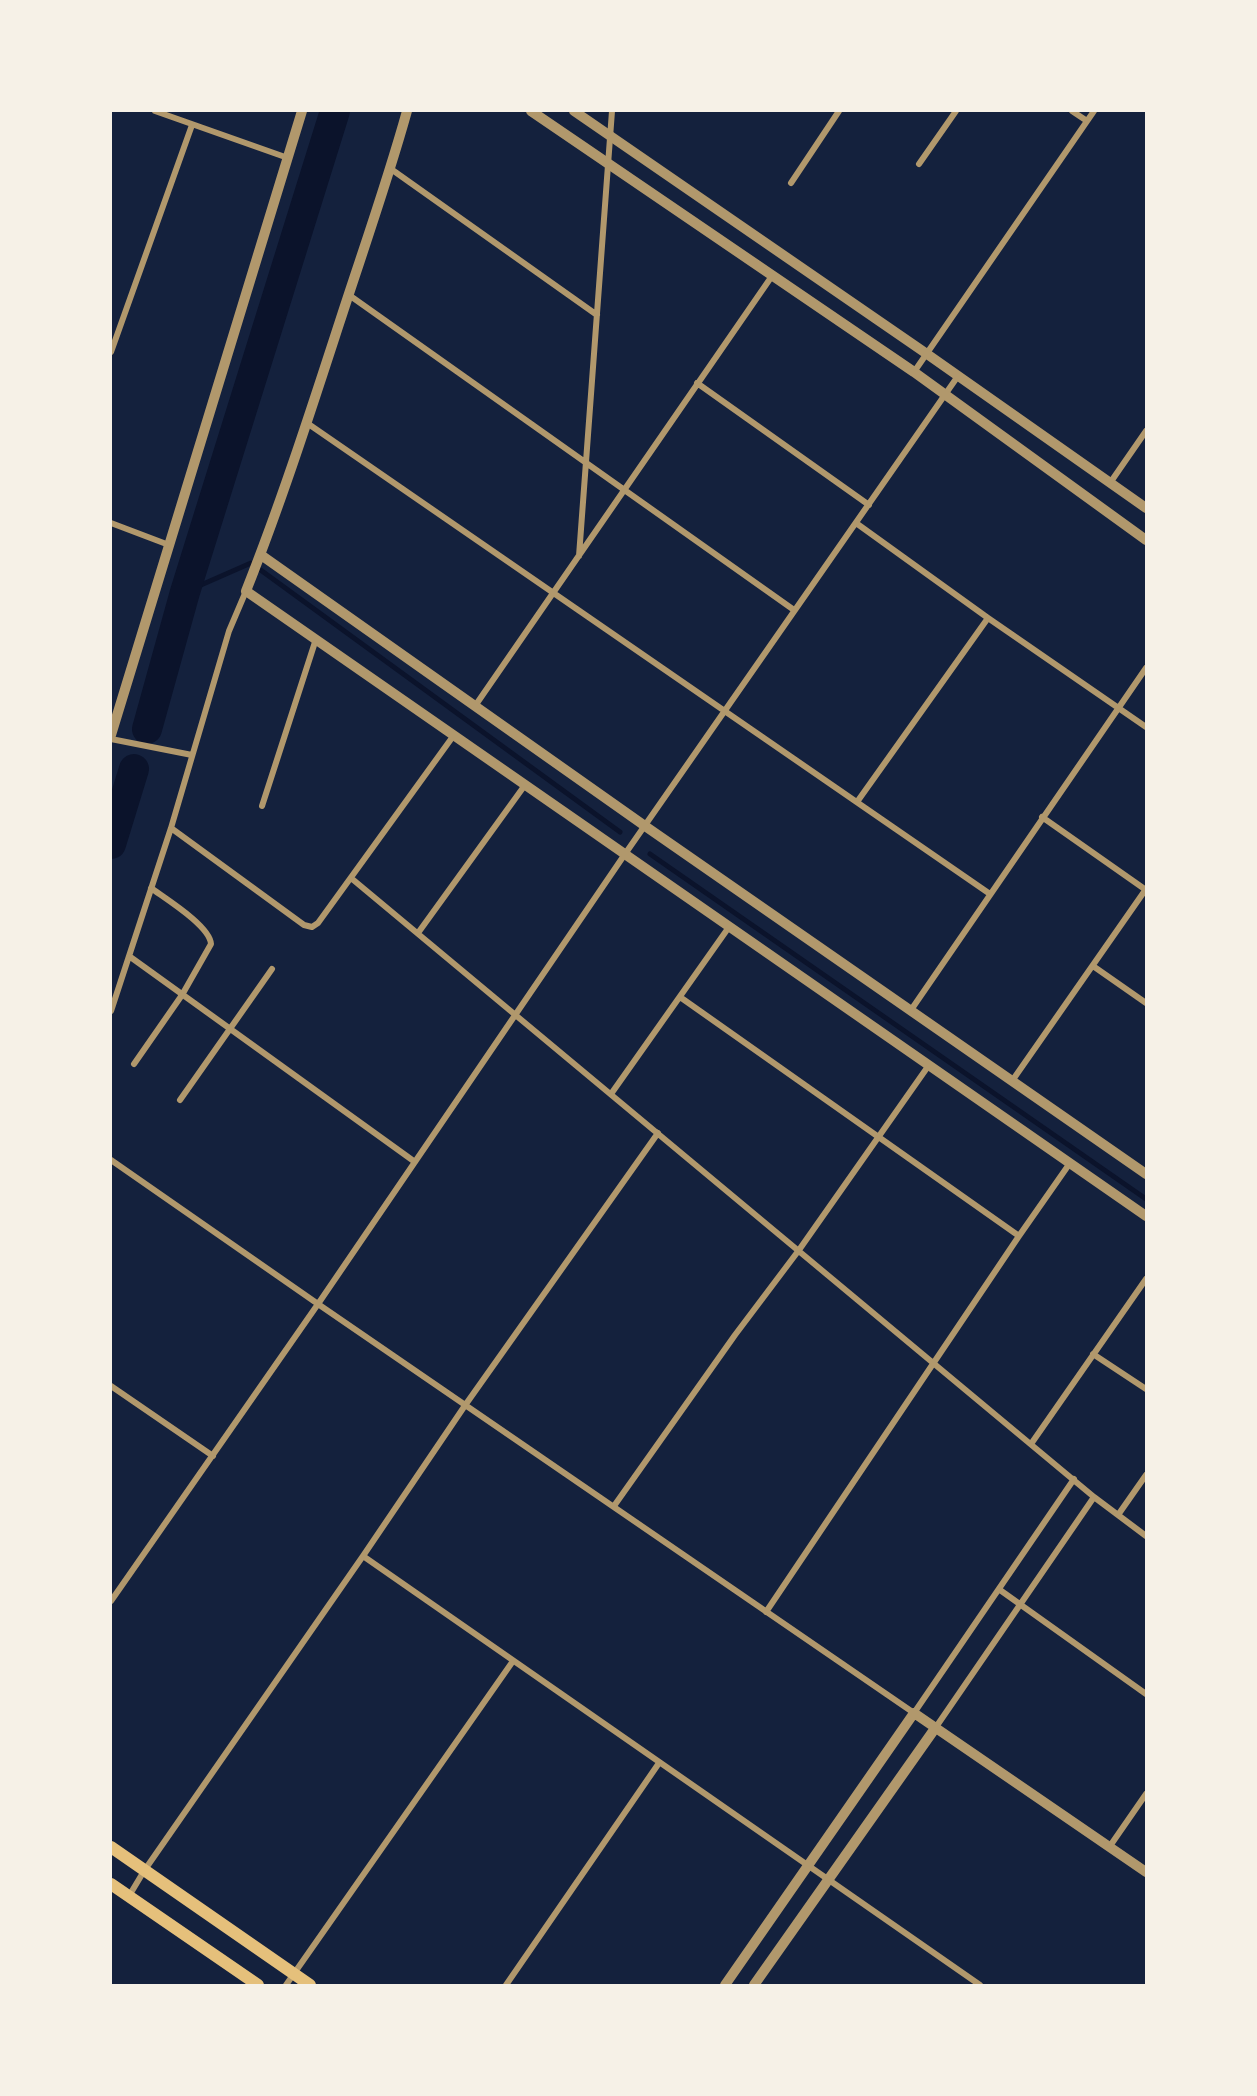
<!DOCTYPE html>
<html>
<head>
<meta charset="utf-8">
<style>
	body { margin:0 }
	#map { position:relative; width:1257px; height:2096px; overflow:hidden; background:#14213d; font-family:Rubik,sans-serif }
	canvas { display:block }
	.frame { position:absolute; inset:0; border:112px solid #f6f1e7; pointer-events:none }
</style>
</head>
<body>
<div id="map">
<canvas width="1257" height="2096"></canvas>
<div class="frame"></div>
</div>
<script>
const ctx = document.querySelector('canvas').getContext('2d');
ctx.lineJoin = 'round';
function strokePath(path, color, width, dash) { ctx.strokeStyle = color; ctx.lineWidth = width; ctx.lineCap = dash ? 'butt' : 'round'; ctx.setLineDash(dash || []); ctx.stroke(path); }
const stream = new Path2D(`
	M185 592 251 563 620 832
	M650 854 1146 1199`);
const river = new Path2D(`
	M147 729 185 592 335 111
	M111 844 134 769`);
const minor = new Path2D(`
	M155 111 288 158
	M1072 111 1087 121
	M919 164 956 111
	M391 169 597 315
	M791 183 839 111
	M349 295 794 610
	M111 352 192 125
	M914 372 1094 111
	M697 383 869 505
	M307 423 990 894
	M1110 483 1146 431
	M111 523 169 545
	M856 523 988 618 1146 727
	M579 556 612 111
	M475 706 772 276
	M111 739 192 755
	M857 802 988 618
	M262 806 316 639
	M1042 817 1146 890
	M171 828 304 925 312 927 318 923 454 735
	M351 878 1094 1497 1146 1536
	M418 933 525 785
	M129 956 415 1162
	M1093 966 1146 1003
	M680 997 1019 1236
	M911 1010 1146 668
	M111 1011 171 828 229 631 246 591
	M134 1064 182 995 211 944C210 926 166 899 151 888
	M1012 1081 1146 889
	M611 1094 729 927
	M180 1100 272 969
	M111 1160 318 1304 914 1713 1074 1479
	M1093 1354 1146 1389
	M111 1386 213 1456
	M1031 1444 1146 1279
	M614 1506 735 1335 799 1250 929 1065
	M1118 1515 1146 1475
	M363 1556 980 1985
	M1000 1590 1146 1694
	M111 1601 318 1304 625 854 958 376
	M766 1612 1019 1236 1070 1163
	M936 1727 1094 1497
	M1110 1846 1146 1794
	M129 1896 144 1871 363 1556 466 1404 658 1133
	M286 1985 513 1661
	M506 1985 659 1763`);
const tertiary = new Path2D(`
	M407 111C387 183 362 253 339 324 310 413 281 503 246 591L1146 1216
	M531 111 914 372 1146 540
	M574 111 927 354 1146 508
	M261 555 645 826 1146 1174
	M111 735 302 111
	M725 1985 914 1713 1146 1872
	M754 1985 936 1727`);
const secondary = new Path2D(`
	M111 1847 310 1985
	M111 1884 258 1985`);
strokePath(stream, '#0b132b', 5);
strokePath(river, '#0b132b', 30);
strokePath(minor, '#b1986c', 6);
strokePath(tertiary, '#b1986c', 10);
strokePath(secondary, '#e5c07b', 12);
</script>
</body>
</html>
